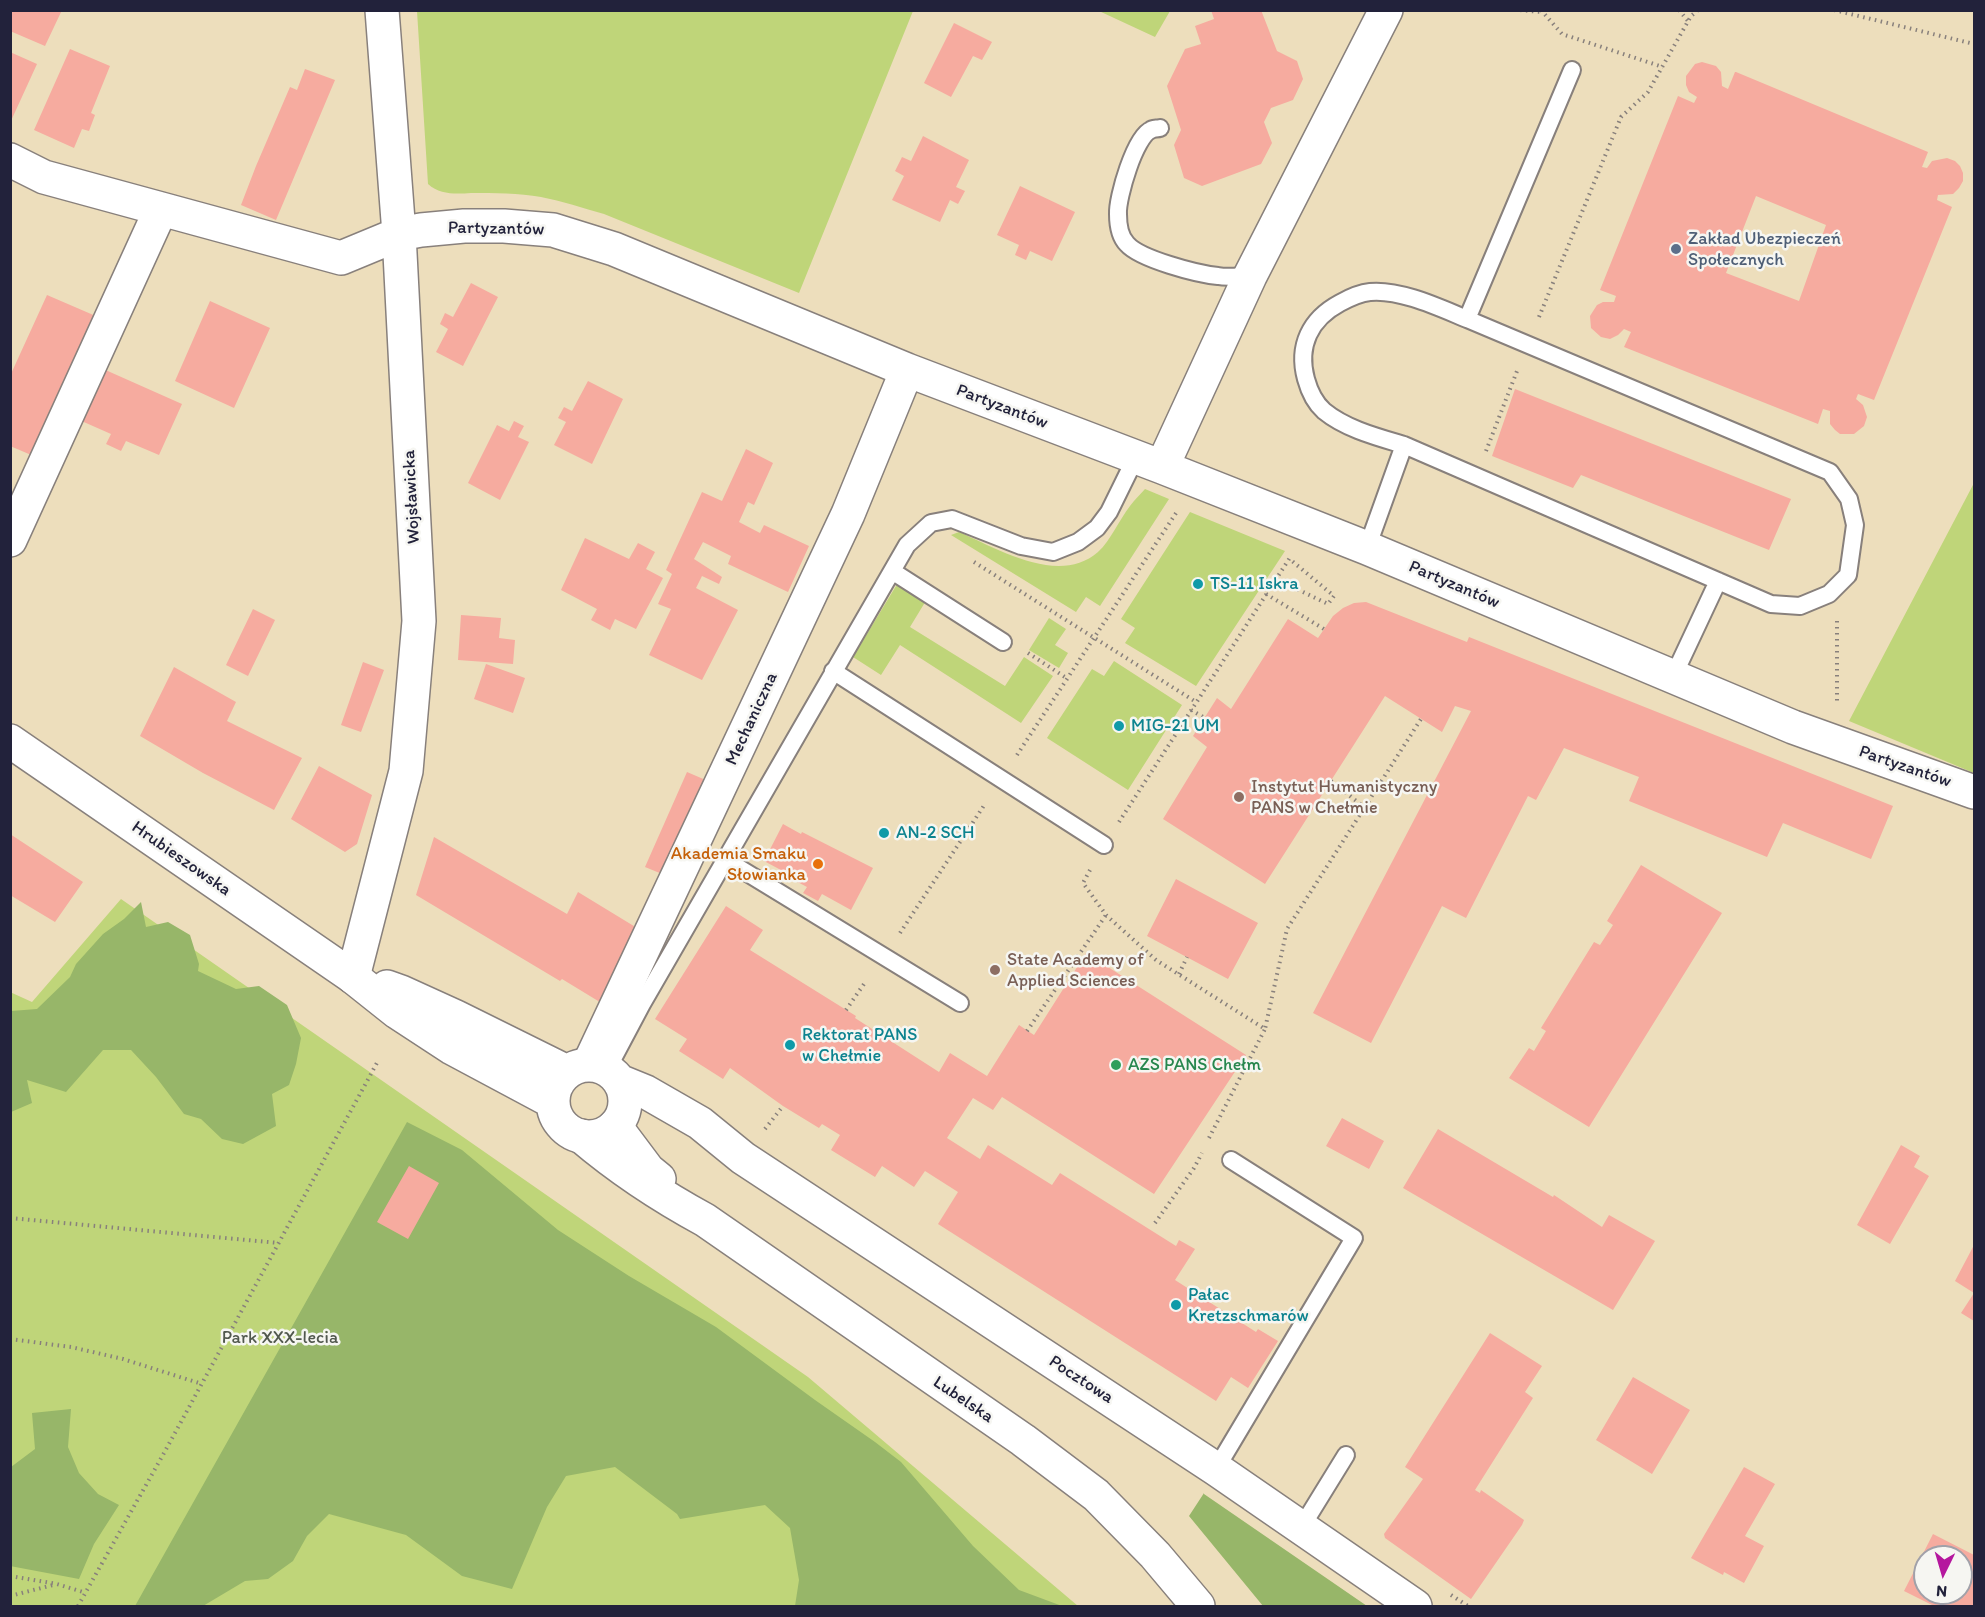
<!DOCTYPE html>
<html>
<head>
<meta charset="utf-8">
<style>
	body { margin:0 }
	#map { position:relative; width:1985px; height:1617px; overflow:hidden; background:#eddebc; font-family:Itim,sans-serif }
	canvas { display:block }
	.frame { position:absolute; inset:0; border:12px solid #22223b; pointer-events:none }
	.north { position:absolute; left:1913px; top:1545px; width:60px; height:60px; box-sizing:border-box; background:#f6f6f2; border:2px solid #a1a1a9; border-radius:50%; rotate:185deg; font-size:16px; font-weight:700; line-height:24px; text-align:center; color:#22223b }
	.north::after { content:''; display:block; margin:auto; width:21px; height:27px; background:#b5179e; clip-path:polygon(50% 0,100% 100%,50% 72%,0 100%) }
</style>
</head>
<body>
<div id="map">
<canvas width="1985" height="1617"></canvas>
<div class="frame"></div>
<div class="north">N</div>
</div>
<script>
const ctx = document.querySelector('canvas').getContext('2d');
ctx.lineJoin = 'round';
function fill(path, color) { ctx.fillStyle = color; ctx.fill(path, 'evenodd'); }
function strokePath(path, color, width, dash) { ctx.strokeStyle = color; ctx.lineWidth = width; ctx.lineCap = dash ? 'butt' : 'round'; ctx.setLineDash(dash || []); ctx.stroke(path); }
function drawText(font, color, halo, rows, align = 'center') {
  ctx.font = font + ' Itim,sans-serif'; ctx.lineWidth = 5; ctx.setLineDash([]); ctx.textBaseline = 'middle'; ctx.strokeStyle = halo; ctx.fillStyle = color; for (const [text, x, y, turn = 0] of rows) {
    ctx.save(); ctx.translate(x, y); ctx.rotate((+turn || 0) * Math.PI / 180); ctx.textAlign = isNaN(turn) ? turn : align; if (halo) ctx.strokeText(text, 0, 0); ctx.fillText(text, 0, 0); ctx.restore();
  }
}
const green = new Path2D(`
	M417 11V10L913 11 799 293 604 214C583 208 562 201 541 197 519 193 494 193 471 193 456 194 440 195 428 184Z
	M1099 11 1170 10V11L1155 37Z
	M1974 483V773L1849 721Z
	M1145 489 1169 499 1100 606 1086 597 1076 612 951 535 959 532C998 549 1059 586 1098 552 1111 540 1119 520 1130 506 1134 500 1140 495 1145 489Z
	M1190 512 1285 551 1196 686 1125 643 1135 628 1121 619Z
	M899 581 927 599 910 627 1005 686 1024 657 1053 676 1021 723 900 645 881 675 853 657Z
	M1049 618 1066 629 1055 645 1068 653 1059 668 1029 650Z
	M1114 661 1182 705 1128 790 1047 738 1092 669 1104 676Z
	M121 899 808 1377 1078 1606H11L10 992 32 1002Z`);
const forest = new Path2D(`
	M141 902 146 927 168 922 190 935 199 964 198 971 236 989 259 986 287 1005 301 1038 296 1064 289 1085 272 1094 276 1126 243 1144 222 1139 201 1119 184 1114 156 1077 131 1050H103L66 1092 27 1080 32 1103 11 1112V1011L37 1009 70 977 76 964 103 934 124 919Z
	M407 1122 462 1150 558 1230 629 1276 716 1327 815 1400 875 1442 901 1462 973 1546 1019 1590 1062 1606H795L799 1580 790 1528 765 1505 680 1519 677 1514 615 1467 566 1476 547 1507 512 1589 462 1576 406 1535 329 1514 307 1536 293 1561 268 1579 245 1581 203 1606H135Z
	M71 1409 68 1447 79 1473 98 1494 119 1505 94 1544 79 1579 10 1566 11 1467 35 1449 32 1413Z
	M1204 1493V1494L1367 1606H1263L1189 1516Z`);
const building = new Path2D(`
	M10 10H62L45 46 10 31Z
	M1211 10H1261L1277 51 1297 61 1303 79 1293 100 1271 108 1264 122 1272 143 1261 164 1202 186 1184 178 1174 145 1181 130 1167 86 1185 49 1201 44 1195 26 1214 19Z
	M954 23 992 42 982 60 973 56 951 97 924 83Z
	M70 49 110 66 91 113 95 115 89 131 82 129 74 148 34 130Z
	M10 52 37 64 10 123Z
	M1702 62 1716 66 1721 72 1722 86 1728 89 1735 72H1736L1928 152 1922 167 1927 168 1932 161 1947 158 1955 161 1960 166 1963 173V181L1959 188 1953 194 1938 195 1937 200 1952 207 1874 400 1858 394 1856 399 1863 405 1867 417 1864 426 1854 434H1840L1835 430 1830 424V411L1823 409 1818 424 1624 347 1631 332 1624 329 1618 335 1610 339 1601 337 1591 328 1590 316 1597 305 1603 302H1614L1616 296 1600 290 1678 96 1694 103 1697 97 1689 92 1686 85V76L1695 64ZM1756 196 1826 225 1799 301 1726 273Z
	M305 69 335 80 276 220 241 205 256 166 290 87 297 90Z
	M923 136 969 160 956 187 965 191 958 204 950 200 940 222 892 200 904 176 895 171 902 157 911 161Z
	M1020 186 1075 212 1052 261 1030 251 1026 260 1015 255 1019 245 997 235Z
	M471 283 498 297 463 366 436 352 448 329 440 324 445 313 453 317Z
	M47 295 98 317 36 457 10 446V376Z
	M210 301 270 328 234 408 175 381Z
	M101 368 182 404 159 455 126 441 121 451 106 444 111 434 77 419Z
	M588 381 623 399 592 464 554 445 566 422 558 418 564 407 572 411Z
	M1515 389 1791 499 1769 550 1581 475 1573 488 1492 456Z
	M514 421 524 426 518 437 529 442 500 500 468 483 497 425 509 431Z
	M746 449 773 463 754 505 748 502 739 522 760 533 764 525 809 546 788 592 728 564 731 556 703 542 694 559 722 577 719 584 702 576 696 588 738 610 702 680 649 655 671 609 658 604 672 574 666 570 702 492 722 501Z
	M585 538 629 559 638 543 655 552 646 569 663 578 636 629 615 619 610 630 591 620 597 609 561 590Z
	M1366 602 1467 642 1469 637 1893 806 1871 859 1783 823 1767 857 1629 801 1639 777 1564 748 1536 800 1528 796 1466 918 1442 906 1371 1043 1313 1013 1471 711 1455 706 1442 732 1385 696 1265 884 1163 819 1207 747 1193 736 1217 698 1231 709 1288 619 1318 638 1333 616 1343 608 1354 603Z
	M253 609 275 620 248 676 226 665Z
	M461 615 501 618 499 638 515 640 513 664 458 660Z
	M363 662 384 670 361 732 341 725Z
	M486 664 525 678 513 713 474 699Z
	M174 667 236 702 227 721 302 758 274 810 203 773 140 736Z
	M319 766 372 795 357 844 345 852 291 819Z
	M687 772 708 781 667 876 645 867Z
	M783 824 801 834 802 832 873 868 851 910 822 894 818 901 803 893 807 887 777 871 779 869 764 861Z
	M10 834 83 882 55 922 10 895Z
	M434 837 567 914 578 892 642 931 608 1007 562 979 560 981 416 895Z
	M1641 865 1722 913 1589 1127 1509 1078 1529 1048 1534 1051 1546 1031 1541 1028 1594 942 1600 945 1613 925 1607 921Z
	M1176 879 1258 923 1228 979 1147 936Z
	M726 906 763 930 750 950 856 1016 855 1018 939 1072 950 1053 987 1076 1019 1025 1034 1035 1086 953 1246 1055 1154 1194 1002 1097 993 1110 973 1098 947 1138 980 1159 988 1145 1052 1185 1060 1173 1176 1246 1179 1240 1195 1249 1175 1280 1256 1332 1258 1329 1278 1341 1248 1388 1231 1377 1216 1401 938 1224 958 1192 925 1171 914 1187 882 1166 875 1177 831 1150 840 1135 822 1124 819 1128 783 1106 730 1068 723 1079 679 1051 687 1039 655 1019Z
	M1342 1118 1384 1141 1369 1169 1326 1146Z
	M1438 1129 1553 1197 1554 1195 1602 1227 1609 1215 1655 1241 1613 1310 1403 1188Z
	M1901 1145 1920 1156 1914 1167 1929 1176 1890 1244 1857 1225Z
	M409 1166 439 1183 408 1239 377 1222Z
	M1974 1245V1321L1961 1313 1974 1293 1955 1281Z
	M1490 1333 1542 1366 1525 1392 1533 1398 1475 1490 1480 1493 1481 1490 1524 1520 1522 1525 1471 1599 1385 1538 1384 1534 1423 1479 1405 1467Z
	M1633 1377 1690 1410 1652 1474 1596 1440Z
	M1744 1467 1775 1484 1745 1536 1764 1546 1744 1583 1724 1572 1723 1575 1691 1558Z
	M1933 1534 1974 1555V1606H1934L1904 1591ZM1925 1557H1961V1593H1925Z`);
const path = new Path2D(`
	M1520 10 1541 12
	M1541 10 1562 34 1663 67
	M1679 10 1688 21
	M1834 10 1974 44
	M1539 317 1621 117 1648 92 1691 16 1698 10
	M1486 451 1517 371
	M974 562 1196 702
	M1276 579 1328 604 1334 596 1292 561
	M1266 594 1324 629
	M1837 621V704
	M1028 653 1068 679
	M1191 710 1205 718
	M1017 755 1176 513
	M1331 781 1364 807
	M1119 822 1291 556
	M1090 870 1083 883 1106 915 1156 960 1265 1029 1287 929 1421 719
	M900 933 985 804
	M1179 974 1187 957
	M846 1010 866 981
	M1027 1031 1106 915
	M765 1129 783 1106
	M1209 1138 1265 1029
	M10 1218 279 1243
	M1155 1223 1194 1168 1202 1153
	M10 1339 71 1347 123 1359 202 1384
	M10 1576 57 1584 86 1593
	M1451 1595 1468 1606
	M10 1596 53 1585
	M78 1606 164 1453 378 1061`);
const service = new Path2D(`
	M1160 128C1157 129 1153 128 1151 130 1135 136 1117 198 1118 214 1118 224 1120 237 1127 244 1140 259 1197 274 1218 276 1228 278 1239 276 1250 276
	M1467 319 1830 472 1849 499 1855 525 1848 575 1829 594 1800 606 1771 604 1404 445C1377 437 1346 429 1324 411 1315 403 1309 390 1306 379 1297 346 1310 319 1340 303 1349 298 1360 293 1370 292 1400 289 1440 308 1467 319L1572 70
	M1367 548 1404 445
	M892 571 1003 642
	M833 671 1104 845
	M1673 677 1718 581
	M726 860 960 1003
	M607 1070 642 1004 907 545 931 523 952 519 1021 546 1053 552 1078 542 1097 528 1109 512 1136 457
	M1216 1469 1354 1238 1231 1160
	M1301 1528 1346 1455`);
const minor = new Path2D(`
	M10 160 44 177 341 258 399 234 421 230 464 226H504L553 230 614 249 907 370 1162 467 1367 548 1793 727 1974 792
	M1162 467 1250 276 1386 10
	M10 540 161 209
	M353 977 406 771 419 621 399 234 382 10
	M589 1064 848 514 907 370
	M615 1126 648 1170 659 1179
	M581 1136C621 1170 659 1195 705 1220L1023 1440 1096 1495 1155 1555 1198 1606`);
const tertiary = new Path2D(`
	M10 741 353 977 397 1012 452 1048 553 1102
	M387 987 401 992 456 1017 567 1072
	M553 1101a36 36 0 1 1 72 0a36 36 0 1 1-72 0Z
	M619 1081 646 1092 700 1123 743 1158 1216 1469 1415 1606`);
const markers = [
	[1676,249,6,"#5c6f8a"],
	[1198,584,6,"#0f9aa8"],
	[1119,726,6,"#0f9aa8"],
	[1239,797,6,"#8d6e63"],
	[884,833,6,"#0f9aa8"],
	[818,864,6,"#e8710a"],
	[995,970,6,"#8d6e63"],
	[790,1045,6,"#0f9aa8"],
	[1116,1065,6,"#2e9e5b"],
	[1176,1305,6,"#0f9aa8"]
];
const streetNames = [
	["Partyzantów",496,229,1],
	["Partyzantów",1002,407,21],
	["Wojsławicka",412,497,-93],
	["Partyzantów",1454,585,23],
	["Mechaniczna",752,719,-65],
	["Partyzantów",1905,767,19],
	["Hrubieszowska",181,859,35],
	["Pocztowa",1081,1380,33],
	["Lubelska",963,1400,34]
];
const serviceNames = [
	["Zakład Ubezpieczeń",1688,239],
	["Społecznych",1688,260]
];
const cultureNames = [
	["TS-11 Iskra",1210,584],
	["MIG-21 UM",1131,726],
	["AN-2 SCH",896,833],
	["Rektorat PANS",802,1035],
	["w Chełmie",802,1056],
	["Pałac",1188,1295],
	["Kretzschmarów",1188,1316]
];
const educationNames = [
	["Instytut Humanistyczny",1251,787],
	["PANS w Chełmie",1251,808],
	["State Academy of",1007,960],
	["Applied Sciences",1007,981]
];
const foodNames = [
	["Akademia Smaku",806,854],
	["Słowianka",806,875]
];
const leisureNames = [
	["AZS PANS Chełm",1128,1065]
];
const parkNames = [
	["Park XXX-lecia",280,1338]
];
fill(green, '#bfd579');
fill(forest, '#97b669');
fill(building, '#f6ab9f');
strokePath(service, '#88807c', 20);
strokePath(minor, '#88807c', 36);
strokePath(tertiary, '#88807c', 36);
strokePath(path, '#88807c', 4, [1.5, 4.5]);
strokePath(service, '#fff', 16);
strokePath(minor, '#fff', 33);
strokePath(tertiary, '#fff', 33);
for (const [x, y, r, color] of markers) { const dot = new Path2D(); dot.arc(x, y, r, 0, 2 * Math.PI); ctx.fillStyle = color; ctx.fill(dot); strokePath(dot, '#f6f6f2', 2); }
drawText('18px', '#22223b', '#f6f6f2', streetNames);
drawText('18px', '#4e5e75', '#f6f6f2', serviceNames, 'left');
drawText('18px', '#0d838f', '#f6f6f2', cultureNames, 'left');
drawText('18px', '#785e54', '#f6f6f2', educationNames, 'left');
drawText('18px', '#c56008', '#f6f6f2', foodNames, 'right');
drawText('18px', '#27864d', '#f6f6f2', leisureNames, 'left');
drawText('18px', '#51584e', '#f6f6f2', parkNames);
</script>
</body>
</html>
